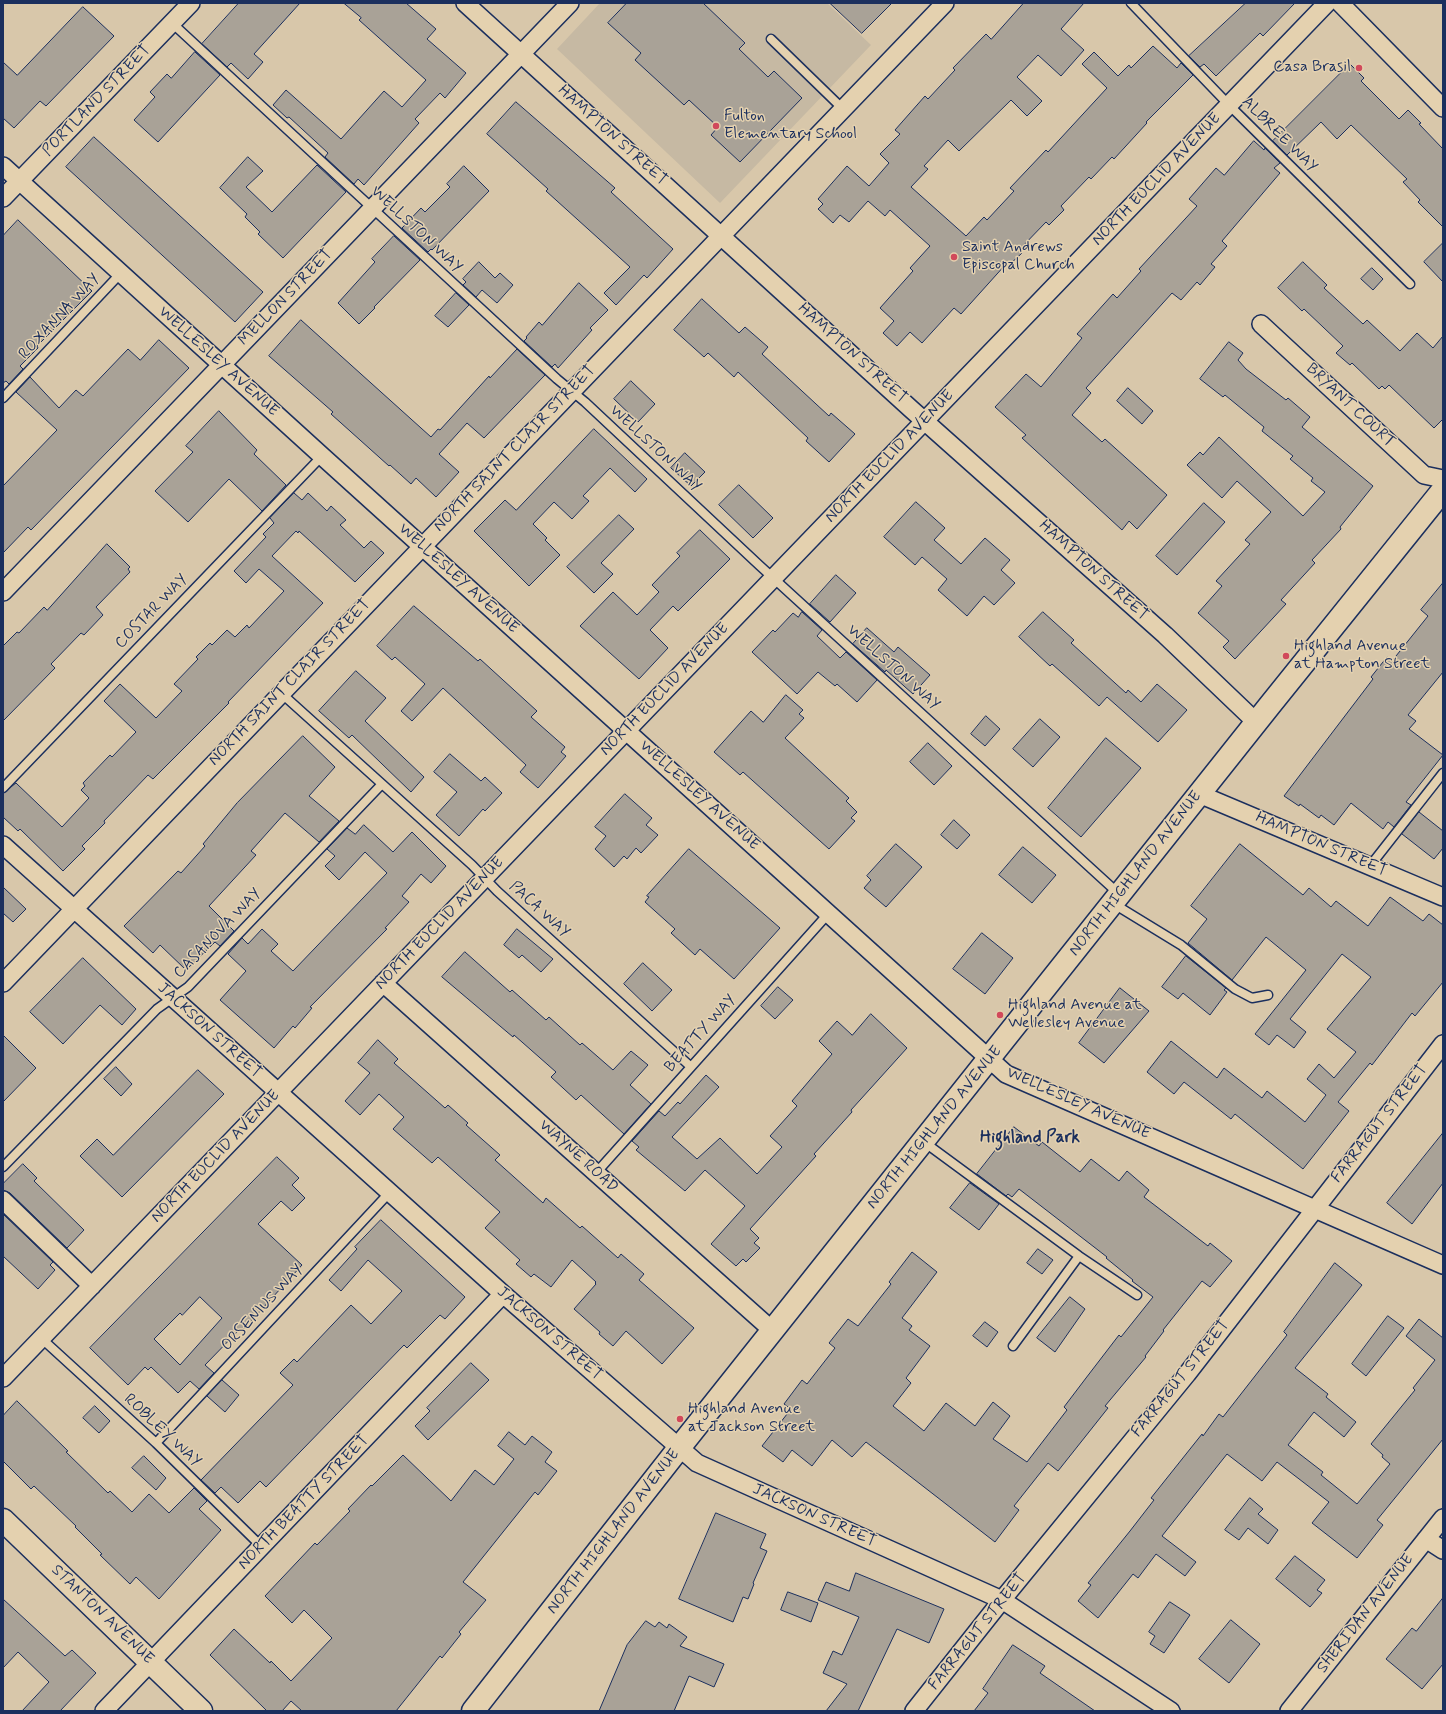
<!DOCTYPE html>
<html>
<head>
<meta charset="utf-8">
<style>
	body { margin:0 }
	#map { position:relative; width:1446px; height:1714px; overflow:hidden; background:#d8c7aa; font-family:Mynerve,sans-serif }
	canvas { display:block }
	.frame { position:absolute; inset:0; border:4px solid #1b2f5e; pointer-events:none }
</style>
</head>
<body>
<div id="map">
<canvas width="1446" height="1714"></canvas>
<div class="frame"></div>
</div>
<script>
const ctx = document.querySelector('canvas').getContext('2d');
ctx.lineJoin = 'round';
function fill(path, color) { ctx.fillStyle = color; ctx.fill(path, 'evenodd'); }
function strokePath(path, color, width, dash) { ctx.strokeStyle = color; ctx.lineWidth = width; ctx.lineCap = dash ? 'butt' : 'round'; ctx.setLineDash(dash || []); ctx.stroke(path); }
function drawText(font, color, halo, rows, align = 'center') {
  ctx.font = font + ' Mynerve,sans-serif'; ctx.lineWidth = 3; ctx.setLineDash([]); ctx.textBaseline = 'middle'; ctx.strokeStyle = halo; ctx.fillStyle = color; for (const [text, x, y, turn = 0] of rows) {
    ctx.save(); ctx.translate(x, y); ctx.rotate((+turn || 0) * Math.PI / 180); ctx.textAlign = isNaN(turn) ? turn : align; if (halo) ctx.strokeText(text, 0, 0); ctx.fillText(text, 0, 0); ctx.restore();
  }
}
const built = new Path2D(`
	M600 3H827L871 45 720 203 557 49Z`);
const building = new Path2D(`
	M239 3H300L254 54 263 62 248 79 231 63 227 67 202 44Z
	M344 3H406L436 29 427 39 466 73 445 98 440 93 415 119 419 123 364 185 358 179 354 184 325 157 328 153 289 117 287 118 273 105 286 90 341 139 384 91 402 107 426 80 359 20 361 18Z
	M627 3H703L745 43 739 49 768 77 774 71 802 98 740 162 711 135 718 127 689 100 684 105 635 60 641 53 608 23Z
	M830 3H892L862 33Z
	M1024 3H1084L1061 29 1084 50 1061 76 1038 55 1017 77 1042 101 1027 116 1011 100 959 151 948 140 924 166 928 169 911 187 966 236 984 217 987 220 1014 191 1010 188 1046 150 1048 152 1107 88 1082 64 1094 52 1118 76 1129 65 1131 68 1153 46 1177 68 1181 63 1193 75 1146 122 1147 123 1114 159 1112 157 1091 179 1089 177 1061 206 1064 210 1049 225 1046 222 1019 250 1022 253 1008 266 1006 264 961 314 954 308 922 343 910 332 897 346 883 333 894 321 880 308 913 271 910 268 930 246 890 210 885 216 868 201 849 222 840 215 833 223 818 209 823 204 818 199 847 166 869 186 889 163 880 154 900 134 895 130 925 96 928 99 955 70 953 68 986 34 991 39Z
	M1246 3H1295L1263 36 1260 33 1216 76 1204 64 1200 67 1189 56Z
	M83 7 114 36 46 106 40 101 14 128 3 118V62L17 75Z
	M195 52 220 75 158 142 134 120 155 97 150 92 167 74 171 78Z
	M1350 64 1364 78 1361 81 1399 119 1408 110 1421 123 1419 124 1443 149V227L1418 202 1420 200 1403 182 1407 179 1351 125 1337 139 1321 122 1287 155 1273 141Z
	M516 102 615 188 611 192 673 249 647 278 644 275 616 305 604 293 630 267 546 191 548 189 487 134Z
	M94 137 263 292 235 322 66 167Z
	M1254 141 1264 150 1265 148 1280 163 1274 168 1280 173 1222 241 1227 246 1211 264 1215 267 1200 285 1197 282 1181 300 1172 293 1086 388 1091 393 1072 415 1102 442 1105 439 1167 495 1137 529 1129 521 1122 530 1022 438 1026 435 995 407 1026 374 1041 387 1082 338 1077 334 1113 294 1117 298 1141 271 1139 269 1197 206 1189 199 1216 168 1224 175Z
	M248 157 263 171 246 187 272 212 317 165 346 192 283 258 258 234 260 232 245 217 247 214 220 188Z
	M464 166 489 191 432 250 431 249 428 252 402 228 421 208 425 212 450 187 447 184Z
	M18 220 92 291 37 346 38 348 20 366 23 369 9 384 6 381 3 383V236Z
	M394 236 420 260 374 307 375 308 359 324 338 303 375 262 372 259Z
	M1443 243V282L1424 262Z
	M479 262 495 278 500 273 513 285 497 303 482 290 476 297 463 285 466 282 463 279Z
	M1303 262 1327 285 1324 288 1363 324 1367 320 1400 351 1417 333 1433 348 1443 336V419L1434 428 1389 385 1385 389 1382 386 1379 389 1352 363 1350 365 1336 353 1343 346 1304 309 1302 311 1278 288Z
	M1372 268 1383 279 1373 290 1361 279Z
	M579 283 608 310 590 328 592 330 558 368 555 364 552 367 524 341 527 338 526 337 539 322 542 325Z
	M456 293 469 305 448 327 435 316Z
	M702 299 739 333 745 327 768 347 762 354 829 416 831 413 855 434 829 462 806 441 808 438 738 372 734 377 708 353 704 357 674 330Z
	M301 320 431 437 438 429 440 430 489 376 490 378 517 349 545 375 484 438 467 423 439 454 459 472 436 497 416 478 411 484 390 465 389 466 331 414 333 412 269 356Z
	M159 340 189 368 31 530 28 527 3 553V486L57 430 16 392 30 377 59 408 76 390 83 396 128 349 140 360Z
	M1229 342 1243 353 1238 360 1246 369 1286 400 1288 398 1310 417 1302 427 1373 486 1340 527 1341 529 1312 560 1315 563 1281 600 1286 604 1235 659 1223 647 1229 641 1198 613 1222 586 1216 581 1250 544 1245 540 1271 512 1237 481 1222 498 1187 465 1200 452 1203 455 1219 437 1303 516 1325 492 1311 481 1313 478 1290 459 1293 456 1262 431 1264 427 1225 395 1223 397 1200 379Z
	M631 381 655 404 638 422 614 399Z
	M1128 388 1153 411 1142 424 1117 401Z
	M219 411 257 450 254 454 286 485 262 511 229 479 188 522 155 491 193 452 186 446Z
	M594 429 647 479 635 492 610 468 583 496 589 501 572 519 554 502 533 524 547 538 545 540 560 555 529 586 474 531 505 500 516 510Z
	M685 453 705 472 691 486 671 468Z
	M739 485 773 518 753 538 719 505Z
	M294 493 302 500 308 493 327 511 331 506 346 520 340 525 364 548 371 541 384 553 355 582 299 531 298 533 296 531 272 556 323 603 228 702 229 703 153 779 148 775 104 821 105 823 82 846 85 849 63 871 20 829 18 831 3 817V793L16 783 62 827 89 798 81 790 85 786 83 783 110 755 112 757 136 732 104 701 120 684 156 718 182 691 174 684 198 659 196 657 210 643 212 645 227 630 235 637 247 625 249 628 284 591 259 569 246 583 234 571 266 537 263 534 274 523 270 518Z
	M916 502 945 528 934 540 961 564 985 538 1010 560 1001 570 1015 583 994 605 984 596 967 616 938 590 947 579 922 557 915 565 884 537Z
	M1204 503 1225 522 1177 575 1156 556Z
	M619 515 634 529 601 563 613 574 594 593 567 567Z
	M700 530 730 559 678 611 673 606 650 630 668 648 639 679 580 626 613 592 637 615 659 592 652 585 680 556 677 553Z
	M107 544 130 567 128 569 130 572 96 607 103 615 84 635 81 633 51 664 55 668 3 721V646L17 632 19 633 44 607 47 610Z
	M836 575 856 593 830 622 810 604Z
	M1443 583V672L1408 715 1416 721 1409 729 1443 755 1406 802 1411 805 1394 827 1388 822 1383 829 1351 803 1334 825 1321 815 1319 818 1300 804 1299 806 1284 796 1373 679 1371 677 1387 657 1392 661 1428 616 1421 610Z
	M414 606 478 661 480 659 537 711 531 717 565 747 561 752 566 756 538 788 520 772 526 765 443 688 412 721 401 711 425 684 395 657 392 660 377 646Z
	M802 612 822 630 817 636 840 658 846 652 877 680 857 702 837 684 835 686 818 672 797 694 752 652 773 630 775 632 793 613 798 617Z
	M1043 612 1074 640 1071 643 1126 693 1128 690 1141 702 1157 684 1187 710 1158 742 1107 697 1099 706 1052 664 1050 666 1019 637Z
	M867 628 894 652 898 647 930 675 913 694 886 670 885 672 853 644Z
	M356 671 386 698 365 721 424 777 411 792 352 735 349 738 319 711Z
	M786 695 803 710 799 714 804 718 785 738 849 798 846 801 857 812 851 818 855 821 829 849 743 772 740 775 714 752 751 711 763 722Z
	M986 716 1000 729 985 746 971 734Z
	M1040 719 1060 737 1033 767 1013 749Z
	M303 736 335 767 309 796 339 821 319 842 285 813 251 851 256 855 209 906 234 931 220 946 215 942 186 970 160 945 153 953 124 926 178 871 181 873 205 846 203 844 237 803Z
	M1106 738 1141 768 1081 837 1048 808Z
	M928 743 952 766 934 785 910 762Z
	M450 754 481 781 485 777 502 793 485 811 483 809 459 836 436 815 457 792 434 772Z
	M625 794 652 818 646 825 658 835 641 853 636 848 627 859 624 856 614 867 595 849 606 836 595 827Z
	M1419 812 1443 831V848L1434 859 1402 834Z
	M954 820 970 835 957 849 941 835Z
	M364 825 393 852 412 832 446 866 431 883 421 874 402 896 409 902 385 928 387 929 310 1007 312 1008 295 1028 293 1026 274 1048 220 1000 246 971 228 954 242 938 248 944 262 929 278 944 271 951 293 971 387 873 365 852 339 880 325 866 335 856 327 849 347 828 355 834Z
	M896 844 922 867 886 907 864 888 871 880 867 876Z
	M1240 844 1303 895 1309 888 1331 907 1336 901 1368 926 1390 897 1423 921 1429 914 1443 925V982L1415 1016 1412 1013 1372 1065 1370 1063 1338 1102 1349 1111 1303 1169 1235 1114 1231 1119 1184 1082 1174 1094 1147 1072 1171 1041 1217 1078 1224 1068 1262 1098 1267 1091 1305 1122 1326 1095 1307 1079 1319 1064 1334 1078 1356 1052 1327 1029 1371 977 1342 954 1290 1019 1306 1032 1294 1048 1277 1035 1269 1045 1255 1034 1306 970 1266 937 1232 980 1188 943 1207 919 1191 906Z
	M1023 847 1056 875 1032 903 999 875Z
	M689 849 780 928 734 979 700 949 695 955 671 933 675 929 645 902 649 897 647 896Z
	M3 887 26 909 13 922 3 913Z
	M517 929 553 959 541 972 522 955 519 958 504 945Z
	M982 933 1013 958 985 994 953 969Z
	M465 952 510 992 512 990 546 1020 549 1017 580 1045 582 1043 613 1070 631 1051 648 1065 630 1085 651 1104 624 1134 581 1095 576 1100 551 1077 556 1072 514 1035 513 1037 442 977Z
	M1186 956 1226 988 1224 990 1227 992 1210 1015 1183 993 1178 999 1162 987Z
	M83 958 136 1009 122 1025 100 1005 63 1044 30 1012Z
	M643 963 672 990 652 1011 624 984Z
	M778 987 793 1000 775 1019 761 1006Z
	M1120 988 1149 1011 1104 1063 1079 1043Z
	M871 1014 907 1048 851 1110 852 1112 814 1154 816 1156 750 1229 759 1238 754 1243 760 1248 746 1262 743 1259 736 1266 711 1244 745 1206 705 1170 685 1191 636 1150 639 1147 632 1141 659 1111 665 1116 678 1102 680 1104 706 1075 719 1087 672 1137 697 1159 720 1138 757 1174 782 1147 770 1136 797 1106 792 1101 832 1054 819 1041 837 1021 852 1035Z
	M3 1035 36 1068 3 1102Z
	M378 1040 398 1059 394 1063 445 1108 448 1105 468 1123 466 1125 500 1155 495 1160 543 1203 546 1198 580 1228 582 1226 618 1258 621 1254 644 1274 639 1280 694 1328 662 1364 626 1331 613 1346 599 1334 600 1332 574 1309 596 1284 595 1283 596 1282 572 1260 551 1287 534 1274 531 1277 516 1264 520 1260 485 1228 500 1212 438 1157 432 1163 393 1129 404 1117 379 1094 360 1115 345 1101 370 1073 358 1063Z
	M116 1067 132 1084 121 1096 104 1079Z
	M198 1070 224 1094 122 1197 80 1156 97 1139 113 1155Z
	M1014 1127 1039 1146 1042 1142 1080 1172 1091 1159 1119 1181 1127 1171 1149 1190 1144 1197 1208 1246 1210 1243 1232 1261 1210 1287 1202 1281 1163 1330 1164 1331 1145 1356 1146 1357 1105 1406 1108 1408 1058 1471 1048 1463 1014 1506 1019 1510 995 1542 866 1442 852 1457 832 1440 812 1466 792 1450 783 1462 762 1446 791 1409 784 1404 802 1380 807 1384 835 1348 829 1343 848 1319 858 1326 891 1284 889 1282 912 1252 937 1272 902 1318 912 1326 909 1330 930 1346 906 1378 911 1383 893 1406 924 1431 946 1403 975 1426 993 1402 1010 1416 993 1439 1027 1462 1067 1410 1064 1407 1086 1378 1119 1335 1121 1337 1153 1297 1132 1281 1133 1280 1106 1258 1107 1257 1019 1189 1012 1197 1008 1194 1006 1196 977 1174Z
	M1443 1133V1183L1412 1224 1387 1203Z
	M277 1157 299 1178 292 1185 305 1198 292 1211 281 1201 258 1224 302 1265 241 1332 239 1330 205 1365 214 1373 199 1389 190 1381 178 1393 151 1367 148 1370 145 1367 128 1385 90 1348ZM200 1297 222 1318 180 1365 154 1339 180 1313 182 1315Z
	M23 1164 37 1178 34 1181 84 1230 67 1248 10 1193 3 1190V1184Z
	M970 1183 999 1204 979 1230 950 1208Z
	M3 1214 53 1262 50 1265 55 1270 38 1289 3 1256Z
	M381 1220 465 1297 445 1319 440 1315 407 1348 404 1345 266 1487 260 1481 238 1503 221 1487 215 1493 201 1480 293 1385 280 1373 294 1359 297 1362 351 1305 371 1324 402 1291 368 1260 341 1291 329 1280 357 1249 355 1247Z
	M1038 1249 1053 1260 1042 1274 1027 1263Z
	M1335 1263 1362 1285 1295 1368 1328 1394 1326 1397 1356 1422 1344 1437 1314 1412 1288 1445 1323 1472 1321 1475 1357 1504 1390 1464 1382 1457 1383 1455 1371 1444 1415 1390 1413 1388 1435 1360 1406 1336 1419 1319 1443 1338V1439L1377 1520 1383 1525 1357 1558 1312 1523 1329 1502 1277 1462 1262 1481 1227 1454 1162 1536 1196 1562 1185 1576 1156 1554 1138 1578 1133 1574 1098 1618 1078 1601 1091 1585 1088 1583 1130 1531 1154 1500 1151 1498 1202 1434 1203 1436 1219 1414 1223 1417 1287 1335 1284 1332Z
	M1070 1297 1085 1309 1055 1352 1037 1338Z
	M1388 1316 1404 1328 1366 1376 1352 1364Z
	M985 1322 998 1332 987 1347 973 1336Z
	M471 1363 489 1380 428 1440 415 1426 430 1411 427 1408Z
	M222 1380 239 1395 225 1412 207 1396Z
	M17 1401 68 1451 66 1452 108 1493 110 1491 132 1512 149 1494 169 1513 194 1488 207 1501 199 1509 221 1530 159 1599 136 1577 130 1584 100 1555 102 1554 75 1527 76 1526 34 1486 31 1489 3 1461V1416Z
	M95 1406 110 1421 99 1433 83 1418Z
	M509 1432 525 1445 532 1436 552 1452 545 1462 557 1471 538 1495 535 1492 463 1582 486 1600 459 1632 461 1634 442 1658 440 1656 396 1711H302L291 1701 282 1711H267L210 1655 234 1629 270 1663 271 1661 291 1681 332 1638 304 1610 292 1623 265 1596 315 1543 317 1545 350 1511 348 1509 371 1485 372 1486 403 1455 451 1501 475 1470 494 1485 514 1459 498 1446Z
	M144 1456 166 1478 156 1490 132 1468Z
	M1250 1498 1263 1509 1258 1514 1278 1530 1268 1544 1248 1528 1239 1540 1225 1530Z
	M716 1513 766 1534 760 1548 767 1551 753 1583 754 1584 748 1599 743 1597 733 1622 679 1599Z
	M1295 1556 1325 1580 1317 1590 1322 1593 1310 1607 1276 1579Z
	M856 1573 944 1609 929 1643 897 1629 858 1711H826L847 1684 823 1673 833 1651 842 1655 859 1617 818 1600 826 1582 849 1591Z
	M788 1592 818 1603 811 1622 781 1610Z
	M1443 1598V1664L1422 1689 1386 1659 1412 1628 1416 1631Z
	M3 1599 65 1656 72 1650 96 1673 60 1711H22L49 1682 18 1652 3 1668Z
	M1170 1602 1190 1615 1164 1653 1150 1644 1155 1636 1149 1632Z
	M1231 1620 1260 1644 1229 1683 1199 1659Z
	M646 1621 655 1627 659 1622 667 1628 669 1624 687 1637 680 1646 724 1664 714 1687 689 1676 674 1711H599L627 1645Z
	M1013 1645 1045 1666 1040 1673 1095 1711H974L988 1693 983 1689Z`);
const lane = new Path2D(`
	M1131 3 1229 105 1410 284
	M172 23 557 379 585 402 759 565 1119 894
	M771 39 843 109
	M3 398 121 273
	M281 693 472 865 497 891 690 1066
	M3 788 322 456
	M1370 866 1443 773
	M1114 904 1181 945 1235 989 1252 998 1268 995
	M924 1142 1079 1256 1137 1295
	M3 1167 157 1009 188 987 382 784
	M596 1173 828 914
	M41 1338 156 1443 262 1547
	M1013 1346 1079 1256
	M156 1443 390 1192`);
const street = new Path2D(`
	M465 3 911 409 1165 635 1256 722
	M1340 3 1443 108
	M3 166 322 456 1006 1074 1443 1265
	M3 198 191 3
	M1261 324 1424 475 1443 479
	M3 592 570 3
	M1199 794 1443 897
	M3 845 503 1294 697 1463 1002 1600 1171 1711
	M3 983 945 3
	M383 983 773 1331
	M3 1200 92 1286
	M3 1378 1327 3
	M1426 1539 1443 1550
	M104 1711 503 1294
	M914 1711 1002 1600 1187 1374 1443 1044
	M1289 1711 1443 1518`);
const secondary = new Path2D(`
	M3 1520 201 1711
	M473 1711 679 1448 1270 705 1443 490`);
const markers = [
	[1359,68,4,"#d1495b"],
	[716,126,4,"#d1495b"],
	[954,257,4,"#d1495b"],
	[1286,656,4,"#d1495b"],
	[1000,1015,4,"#d1495b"],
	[680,1419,4,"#d1495b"]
];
const poiNames = [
	["Casa Brasil",1351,68,"right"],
	["Fulton",724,117],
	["Elementary School",724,135],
	["Saint Andrews",962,248],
	["Episcopal Church",962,266],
	["Highland Avenue",1294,647],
	["at Hampton Street",1294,665],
	["Highland Avenue at",1008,1006],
	["Wellesley Avenue",1008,1024],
	["Highland Avenue",688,1410],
	["at Jackson Street",688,1428]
];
const streetNames = [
	["PORTLAND STREET",97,101,-46],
	["ALBREE WAY",1279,135,45],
	["HAMPTON STREET",612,136,42],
	["NORTH EUCLID AVENUE",1157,180,-46],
	["WELLSTON WAY",416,230,43],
	["MELLON STREET",286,298,-46],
	["ROXANNA WAY",60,317,-47],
	["HAMPTON STREET",852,354,42],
	["WELLESLEY AVENUE",218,362,42],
	["BRYANT COURT",1350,406,43],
	["NORTH SAINT CLAIR STREET",515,449,-46],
	["WELLSTON WAY",655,449,43],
	["NORTH EUCLID AVENUE",890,457,-46],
	["HAMPTON STREET",1093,571,42],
	["WELLESLEY AVENUE",458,579,42],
	["COSTAR WAY",152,612,-46],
	["WELLSTON WAY",893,668,42],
	["NORTH SAINT CLAIR STREET",290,683,-46],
	["NORTH EUCLID AVENUE",665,690,-46],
	["WELLESLEY AVENUE",699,796,42],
	["HAMPTON STREET",1321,845,23],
	["NORTH HIGHLAND AVENUE",1136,874,-52],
	["PACA WAY",539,910,42],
	["NORTH EUCLID AVENUE",440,924,-46],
	["CASANOVA WAY",218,934,-46],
	["JACKSON STREET",209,1031,42],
	["BEATTY WAY",701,1034,-48],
	["WELLESLEY AVENUE",1078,1104,24],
	["FARRAGUT STREET",1380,1124,-52],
	["NORTH HIGHLAND AVENUE",935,1128,-51],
	["NORTH EUCLID AVENUE",216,1157,-46],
	["WAYNE ROAD",578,1157,42],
	["ORSENIUS WAY",263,1308,-47],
	["JACKSON STREET",549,1334,41],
	["FARRAGUT STREET",1181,1379,-51],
	["ROBLEY WAY",162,1431,43],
	["NORTH BEATTY STREET",304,1503,-46],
	["JACKSON STREET",814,1516,24],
	["NORTH HIGHLAND AVENUE",614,1532,-52],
	["SHERIDAN AVENUE",1366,1614,-52],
	["STANTON AVENUE",102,1615,44],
	["FARRAGUT STREET",978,1632,-51]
];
const neighbourhoodNames = [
	["Highland Park",1030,1138]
];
fill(built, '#c6b9a3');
fill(building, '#a9a297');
strokePath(building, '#1b2f5e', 1);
strokePath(lane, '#1b2f5e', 11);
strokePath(street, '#1b2f5e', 20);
strokePath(secondary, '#1b2f5e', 25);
strokePath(lane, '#e4d1af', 8);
strokePath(street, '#e4d1af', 17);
strokePath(secondary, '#e4d1af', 22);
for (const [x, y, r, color] of markers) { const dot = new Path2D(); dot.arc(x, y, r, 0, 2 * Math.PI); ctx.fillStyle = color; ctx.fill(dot); strokePath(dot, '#e4d1af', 1.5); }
drawText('16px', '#1b2f5e', '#e4d1af', poiNames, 'left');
drawText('16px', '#1b2f5e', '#e4d1af', streetNames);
drawText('bold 17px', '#1b2f5e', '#e4d1af', neighbourhoodNames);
</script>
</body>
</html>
